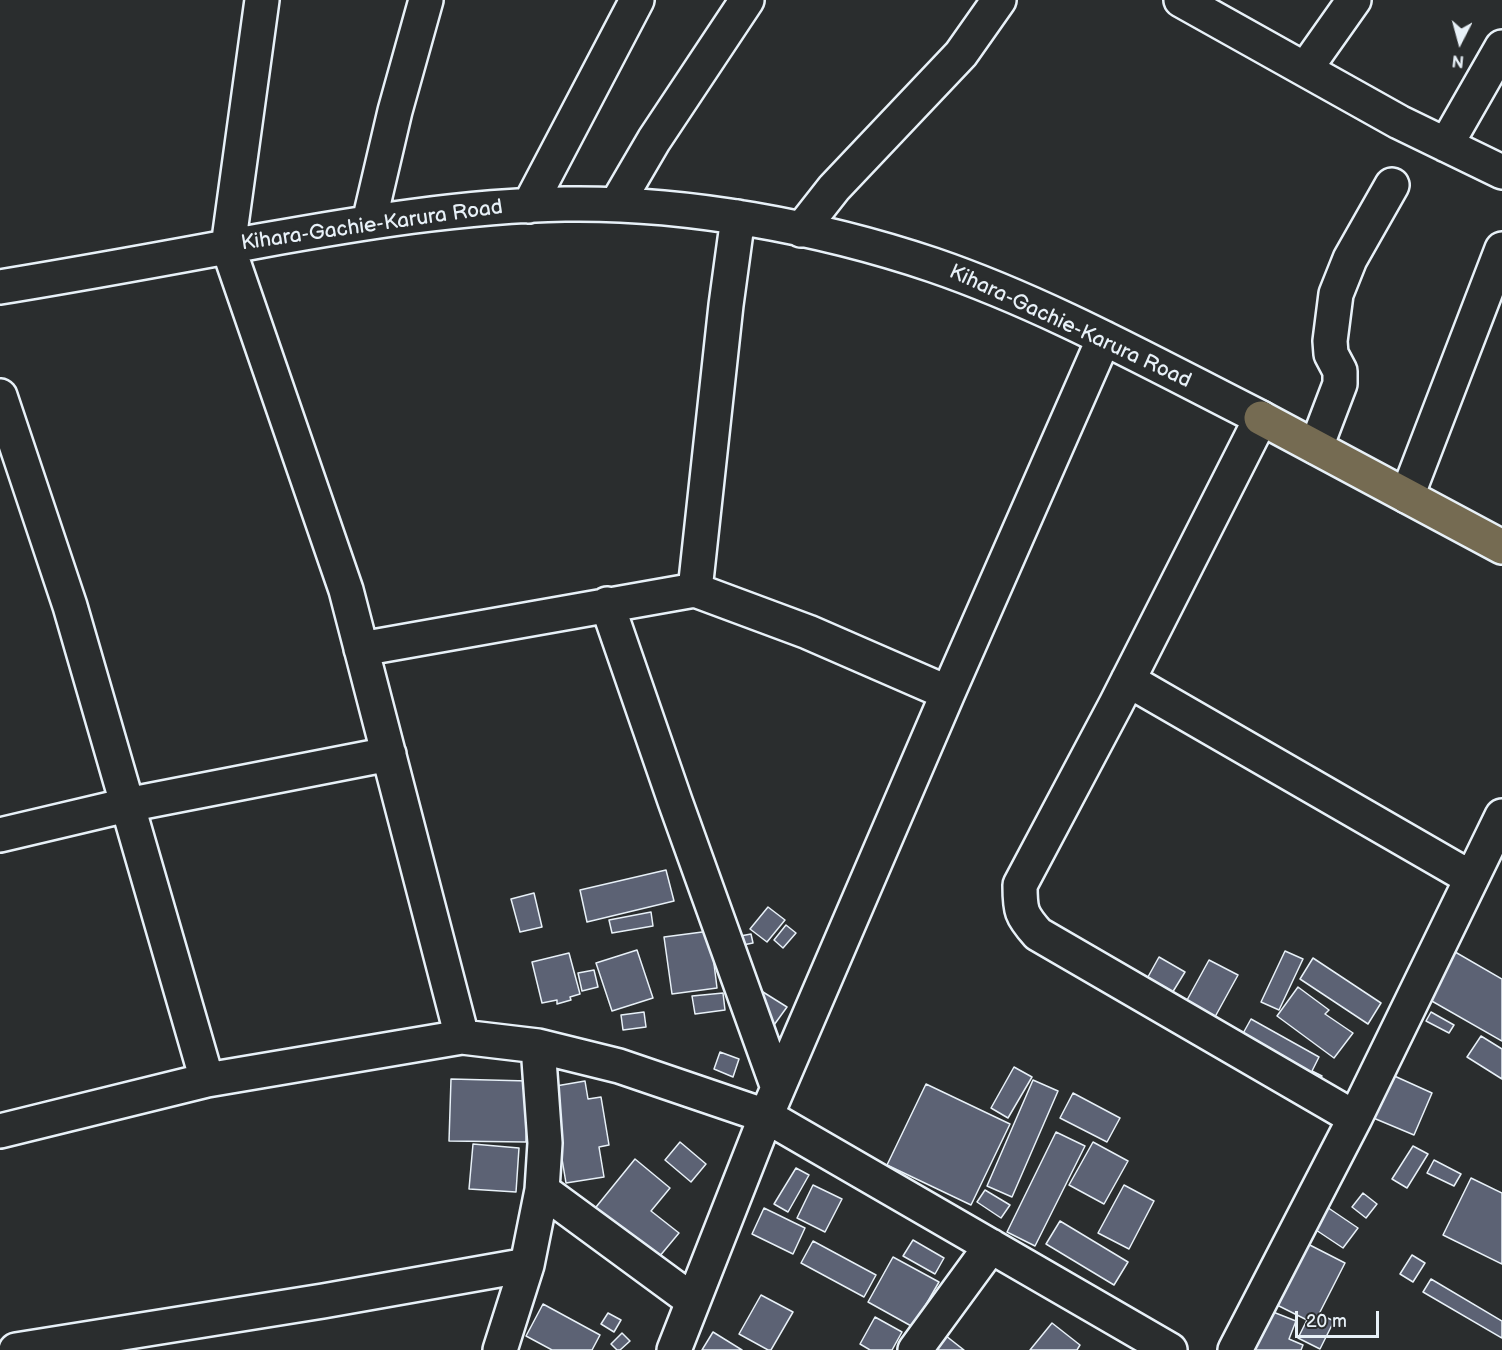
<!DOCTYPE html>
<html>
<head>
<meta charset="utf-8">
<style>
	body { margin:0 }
	#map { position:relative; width:1502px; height:1350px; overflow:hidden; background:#2a2d2e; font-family:"Balsamiq Sans",sans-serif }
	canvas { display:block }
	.north { position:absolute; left:1430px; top:12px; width:60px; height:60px; -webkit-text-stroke:4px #2a2d2e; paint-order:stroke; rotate:186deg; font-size:16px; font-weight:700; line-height:24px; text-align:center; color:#e8f1f8 }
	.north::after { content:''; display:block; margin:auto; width:21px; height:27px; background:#e8f1f8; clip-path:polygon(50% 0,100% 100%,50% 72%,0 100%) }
	.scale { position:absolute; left:1295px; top:1311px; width:84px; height:27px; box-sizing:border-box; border:3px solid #e8f1f8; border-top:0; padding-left:8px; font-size:18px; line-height:21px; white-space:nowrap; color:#e8f1f8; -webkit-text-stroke:4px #2a2d2e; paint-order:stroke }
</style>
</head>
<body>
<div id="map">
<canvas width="1502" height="1350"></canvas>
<div class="north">N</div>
<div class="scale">20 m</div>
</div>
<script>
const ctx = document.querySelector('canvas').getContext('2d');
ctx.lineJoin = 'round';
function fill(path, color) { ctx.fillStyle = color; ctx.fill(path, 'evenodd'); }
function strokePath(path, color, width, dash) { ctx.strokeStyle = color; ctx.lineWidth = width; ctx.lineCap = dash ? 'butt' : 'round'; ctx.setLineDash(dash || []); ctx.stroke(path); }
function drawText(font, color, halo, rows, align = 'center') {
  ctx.font = font + ' "Balsamiq Sans",sans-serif'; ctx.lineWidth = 4.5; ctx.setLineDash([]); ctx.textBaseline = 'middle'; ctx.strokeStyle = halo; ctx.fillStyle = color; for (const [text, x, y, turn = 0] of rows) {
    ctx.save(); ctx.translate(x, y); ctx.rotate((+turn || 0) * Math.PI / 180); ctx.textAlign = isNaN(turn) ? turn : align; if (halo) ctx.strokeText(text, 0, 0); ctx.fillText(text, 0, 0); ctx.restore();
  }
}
const building = new Path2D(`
	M666 870 674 901 587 922 580 890Z
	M534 893 542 927 520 932 511 899Z
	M768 907 785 920 767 942 750 929Z
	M651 912 653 926 612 933 609 920Z
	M786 925 796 933 783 948 774 940Z
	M710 931 717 988 672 994 664 937Z
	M751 934 753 943 738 946 735 937Z
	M1450 949 1502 979V1041L1423 996Z
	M637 950 653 998 612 1011 596 963Z
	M1285 951 1303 959 1279 1010 1261 1002Z
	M569 953 580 994 570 997 571 1000 557 1004V1000L542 1003 532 962Z
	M1159 957 1185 972 1169 998 1144 984Z
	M1313 958 1381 1003 1368 1024 1300 979Z
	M1209 960 1238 975 1210 1026 1181 1011Z
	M594 970 598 987 582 991 578 973Z
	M1298 987 1329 1010 1325 1014 1353 1033 1334 1058 1277 1016Z
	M763 992 787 1007 774 1025 751 1010Z
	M723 993 725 1010 695 1014 692 996Z
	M644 1012 646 1027 623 1030 621 1015Z
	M1431 1012 1454 1025 1449 1033 1426 1021Z
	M1251 1019 1319 1057 1312 1071 1322 1076 1314 1090 1236 1046Z
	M1481 1036 1502 1049V1079L1467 1057Z
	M720 1052 739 1059 733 1077 714 1069Z
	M1014 1067 1032 1077 1008 1118 991 1108Z
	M1390 1074 1432 1093 1414 1135 1371 1117Z
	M451 1079 528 1081 526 1142 449 1141Z
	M1033 1080 1058 1091 1012 1197 987 1186Z
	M585 1081 588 1099 601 1097 609 1145 599 1147 604 1177 566 1183 550 1087Z
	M926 1084 1010 1124 971 1205 887 1165Z
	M1073 1093 1120 1118 1107 1142 1060 1118Z
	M1056 1132 1085 1146 1035 1246 1007 1232Z
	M680 1142 706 1164 691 1182 665 1160Z
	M1093 1142 1128 1161 1104 1204 1069 1185Z
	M473 1144 519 1148 516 1192 469 1189Z
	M1413 1146 1428 1154 1407 1188 1392 1179Z
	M635 1159 670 1188 651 1211 679 1233 654 1263 592 1212Z
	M1434 1160 1461 1174 1454 1186 1427 1173Z
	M796 1168 809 1175 788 1212 774 1204Z
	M1471 1178 1502 1193V1264L1443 1235Z
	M813 1185 842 1199 825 1232 797 1218Z
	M1124 1185 1154 1201 1129 1249 1098 1233Z
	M985 1190 1010 1205 1001 1218 977 1202Z
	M1363 1193 1377 1204 1366 1218 1352 1207Z
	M1321 1203 1358 1228 1343 1248 1307 1224Z
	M764 1208 805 1228 793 1254 752 1234Z
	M1060 1221 1128 1262 1114 1285 1046 1244Z
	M913 1240 944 1258 935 1274 903 1256Z
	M813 1241 876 1275 864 1297 801 1263Z
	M1302 1241 1345 1263 1319 1314 1334 1321 1320 1349 1298 1338 1307 1320 1271 1302Z
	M1412 1255 1425 1263 1413 1282 1400 1274Z
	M893 1257 939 1282 913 1327 868 1302Z
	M1431 1279 1502 1321V1338L1423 1292Z
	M761 1295 793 1312 771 1350H768L739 1334Z
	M543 1304 600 1335 592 1350H552L526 1336Z
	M1268 1310 1296 1321 1289 1339 1303 1345 1301 1350H1252Z
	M608 1313 621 1320 614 1332 601 1324Z
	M875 1317 902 1332 892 1350H870L860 1344Z
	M1052 1323 1080 1345 1077 1350H1030Z
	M713 1332 742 1350H702Z
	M941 1332 964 1350H927Z
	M622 1333 630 1341 620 1350H617L611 1344Z`);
const minor = new Path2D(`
	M262 0 228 247 346 590 462 1037
	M1181 0 1399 122 1502 172
	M1306 68 1354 0
	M1446 145 1502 47
	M616 205 654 140 747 0
	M529 206 637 0
	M369 222 395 111 426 0
	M801 230 834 188 961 54 999 0
	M0 287C86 273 173 257 259 241 360 223 462 206 565 204 686 202 820 227 933 265 1047 304 1154 364 1261 418L1116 704 1020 885C1020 911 1021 915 1038 934L1355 1118
	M0 396 70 606 207 1080
	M1316 447 1340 384V371L1331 354 1330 341 1336 294 1350 259 1392 185
	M1407 496 1502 249
	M695 590 726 305 738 217
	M607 604 675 801 778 1088
	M361 649 695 590 808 632 948 693
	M1128 680 1471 878
	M0 835 127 805 389 754
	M0 1131 207 1080 462 1037 538 1046 619 1066 766 1116 1170 1350
	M542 1190 693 1301
	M16 1350 323 1301 527 1265 542 1190 545 1143 538 1046
	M500 1350 527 1265
	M674 1350 766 1116 948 693 1104 338
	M915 1350 991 1246
	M1235 1350 1355 1118 1502 816`);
const major = new Path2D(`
	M1261 418 1502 547`);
const streetNames = [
	["Kihara-Gachie-Karura Road",372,226,-8],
	["Kihara-Gachie-Karura Road",1070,327,25]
];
fill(building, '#5c6274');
strokePath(building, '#e8f1f8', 1.5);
strokePath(minor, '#e8f1f8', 38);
strokePath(major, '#e8f1f8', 38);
strokePath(minor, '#2a2d2e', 33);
strokePath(major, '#756b52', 33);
drawText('21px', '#e8f1f8', '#2a2d2e', streetNames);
</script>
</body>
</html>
